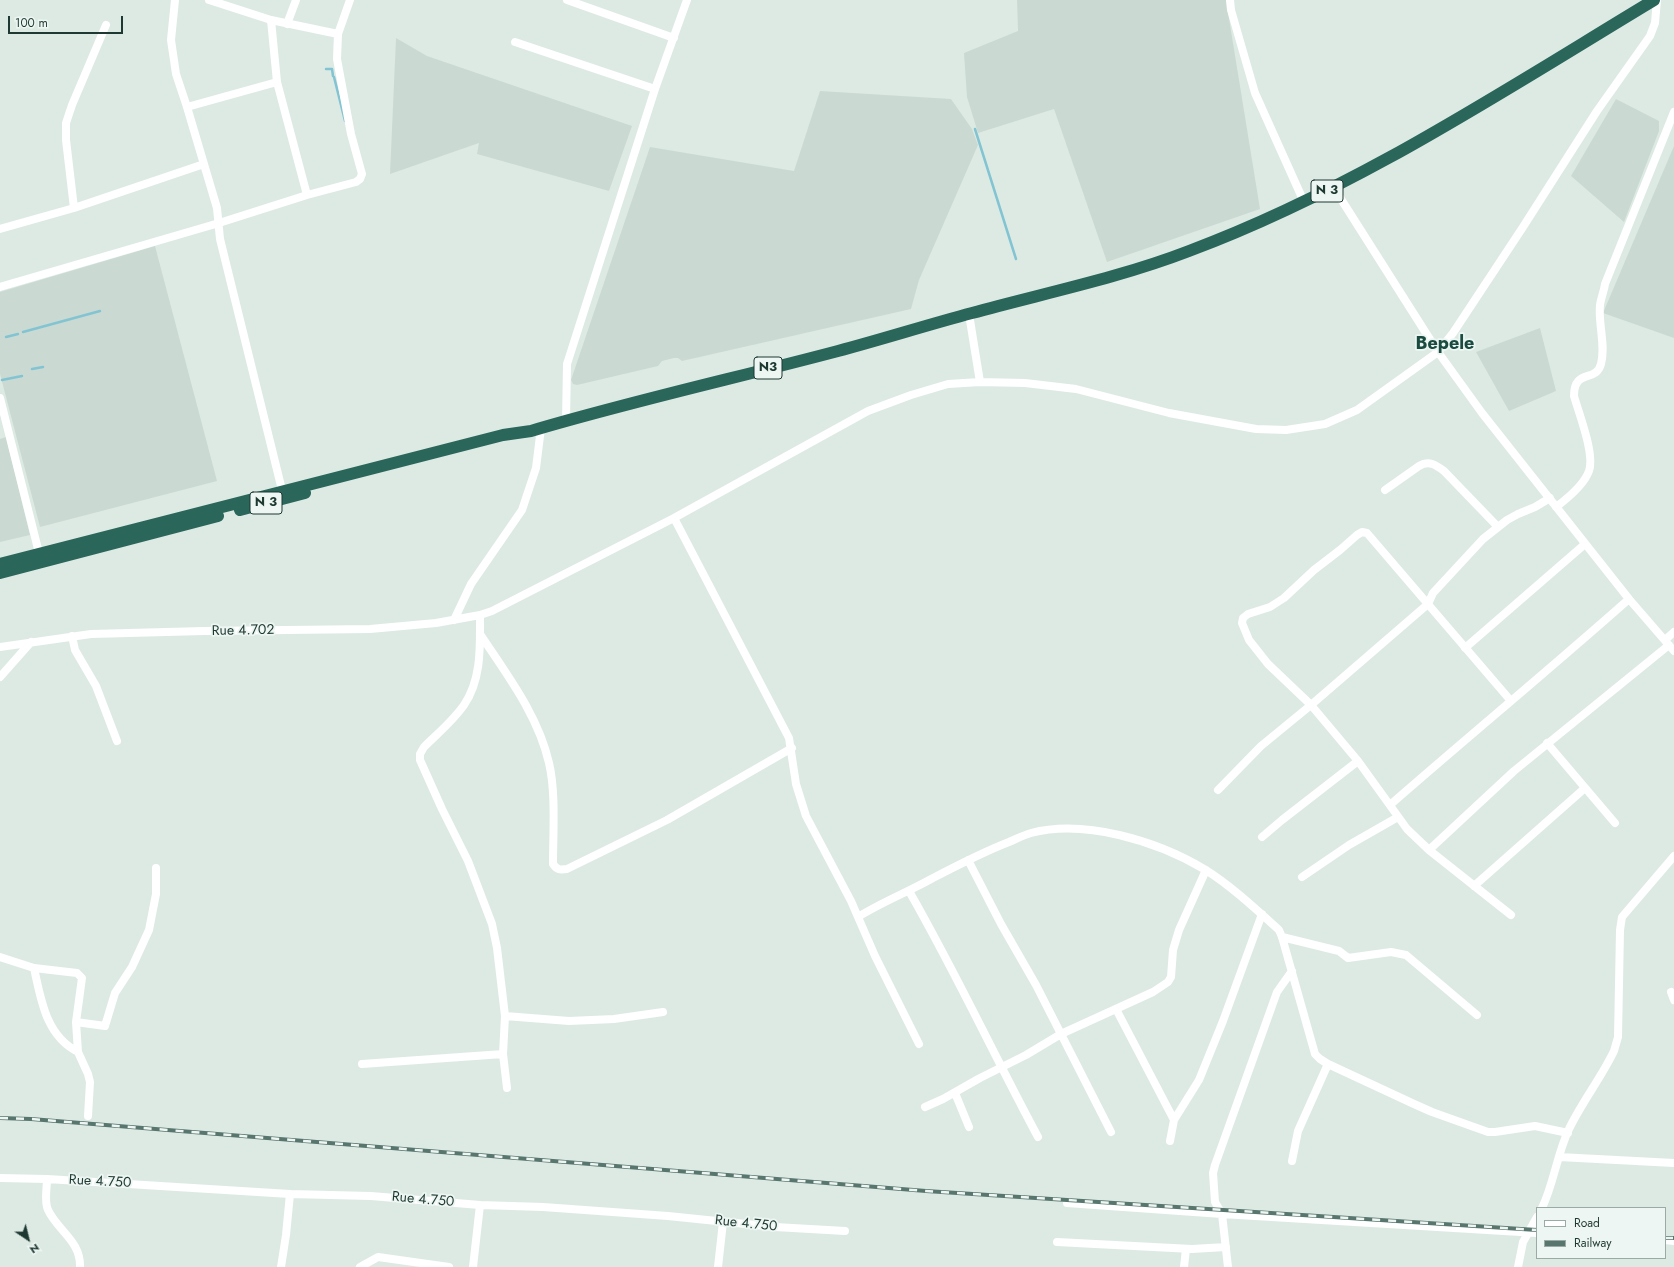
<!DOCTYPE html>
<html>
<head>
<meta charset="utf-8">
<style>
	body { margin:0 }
	#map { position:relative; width:1674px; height:1267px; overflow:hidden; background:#ddeae4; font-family:Jost,sans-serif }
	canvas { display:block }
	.legend { position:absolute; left:1536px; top:1207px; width:130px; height:52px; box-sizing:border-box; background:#edf6f2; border:1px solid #9aaaa5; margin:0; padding:5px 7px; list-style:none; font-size:12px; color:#1e3932 }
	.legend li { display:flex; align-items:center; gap:8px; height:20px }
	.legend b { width:20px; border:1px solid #9aaaa5 }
	.north { position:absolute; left:8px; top:1219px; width:40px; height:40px; -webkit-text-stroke:3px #edf6f2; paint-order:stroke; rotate:145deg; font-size:11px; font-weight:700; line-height:16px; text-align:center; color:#1e3932 }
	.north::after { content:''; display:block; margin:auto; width:14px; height:18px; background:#1e3932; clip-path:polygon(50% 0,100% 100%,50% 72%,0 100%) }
	.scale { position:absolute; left:8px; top:16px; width:115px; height:18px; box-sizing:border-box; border:2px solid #1e3932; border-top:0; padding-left:5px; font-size:12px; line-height:14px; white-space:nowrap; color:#1e3932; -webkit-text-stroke:3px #edf6f2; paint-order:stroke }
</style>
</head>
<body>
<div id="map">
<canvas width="1674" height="1267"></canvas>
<ul class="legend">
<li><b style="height:5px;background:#fff"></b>Road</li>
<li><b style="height:5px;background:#58756e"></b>Railway</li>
</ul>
<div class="north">N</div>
<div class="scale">100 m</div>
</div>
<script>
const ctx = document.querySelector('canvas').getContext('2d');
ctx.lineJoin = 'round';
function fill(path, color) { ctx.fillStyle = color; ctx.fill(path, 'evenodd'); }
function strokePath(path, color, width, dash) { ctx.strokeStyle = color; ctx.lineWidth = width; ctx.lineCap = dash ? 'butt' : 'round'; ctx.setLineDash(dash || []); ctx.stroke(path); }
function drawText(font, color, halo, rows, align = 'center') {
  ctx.font = font + ' Jost,sans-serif'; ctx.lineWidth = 3.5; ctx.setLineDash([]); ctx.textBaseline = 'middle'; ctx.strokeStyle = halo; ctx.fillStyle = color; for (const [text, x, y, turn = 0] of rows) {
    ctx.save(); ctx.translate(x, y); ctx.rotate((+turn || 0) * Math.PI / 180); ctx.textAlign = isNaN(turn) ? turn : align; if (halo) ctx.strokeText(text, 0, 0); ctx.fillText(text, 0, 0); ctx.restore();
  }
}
const built = new Path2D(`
	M1017 0H1226L1260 209 1107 262 1054 109 978 133 967 97 964 53 1018 31Z
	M396 38 427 56 632 126 609 191 477 154 479 143 390 174Z
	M820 91 951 99 972 129 978 145 919 280 911 309 682 361 678 358H674L662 361 658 366 577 385 573 384 571 380 650 147 794 171Z
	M1616 99 1659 121V131L1624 222 1571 176Z
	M1674 146V338L1603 313Z
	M155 246 217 481 40 527 0 374V292Z
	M1540 328 1556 391 1509 411 1476 352Z
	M6 437 30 535 0 542V439Z`);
const stream = new Path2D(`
	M326 69H332L333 76
	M334 77 345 121
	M975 129 1016 259
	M23 332 100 311
	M6 337 18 334
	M32 369 43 367
	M2 380 22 376`);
const minor = new Path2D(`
	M175 0 171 40 176 74 187 107 217 208 220 239 282 490
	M209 0 271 20 338 34
	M567 0 674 38
	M1230 0 1231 10 1255 93 1304 202
	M271 20 277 82 307 195
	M287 24 296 0
	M515 42 655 89
	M187 107 277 82
	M1334 188 1438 352 1482 413 1629 599 1674 651
	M74 208 66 140V123L72 105 106 25
	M0 229 74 208 204 164
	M0 287 219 223 307 195 356 182 360 179 362 174 351 134 337 59 338 34 350 0
	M969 314 980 382
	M0 398 39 553
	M566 421 567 364 655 89 687 0
	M1385 490 1419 466C1429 460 1436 465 1444 471L1498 527
	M1556 507C1568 498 1584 485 1589 471 1595 454 1579 414 1574 396 1574 368 1596 383 1601 364 1606 345 1598 324 1600 305 1601 298 1604 291 1605 284L1674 112
	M674 518 789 738 796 784 806 816 851 901 875 956 919 1044
	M480 615C480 645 482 679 464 705 453 721 437 734 424 747L420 754V760L442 809 468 861 492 924 497 948 505 1016 503 1054 507 1088
	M454 620 471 584 522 510 536 468 541 428
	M480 634C507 675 538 715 549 763 556 792 553 833 553 864 557 870 560 870 567 869L667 820 792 748
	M72 636 75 650 96 686 117 741
	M1665 640 1674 632
	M0 647 91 634 204 631 370 629 436 623 480 615 492 611 674 518 868 411 911 395 948 384 980 382 1025 383 1076 389 1169 413 1256 429 1286 430 1325 424 1357 410 1438 352 1453 333 1523 227 1597 111 1650 36 1655 23 1657 0
	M1465 648 1585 544
	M0 677 31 642
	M1511 701 1367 533 1362 532 1357 535 1340 550 1314 570 1284 598 1270 607 1248 614 1243 618 1242 623 1249 640 1268 664 1311 705 1358 761 1407 829 1429 850 1511 915
	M1547 743 1615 823
	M1218 790 1261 746 1311 705 1428 604 1433 593 1483 539 1507 520 1518 514 1535 507 1550 498
	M1390 805C1469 736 1550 669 1629 599
	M1262 837 1282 820 1358 761
	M1429 850 1514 771 1669 645
	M968 860 1001 924 1036 985 1111 1132
	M1302 877 1349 845 1398 817
	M1474 886 1585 788
	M909 891C955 971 994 1055 1038 1137
	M858 917C882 902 908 892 933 878 958 865 983 852 1009 842 1016 839 1024 835 1031 833 1085 819 1157 841 1204 869 1229 884 1257 910 1279 930L1282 937 1315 1054 1320 1059 1328 1064 1414 1104 1432 1112 1488 1132H1495L1535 1126 1568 1133
	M1282 937 1339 951 1348 958 1391 952 1406 955 1477 1015
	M0 957 34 968 77 973 82 978 76 1022 78 1052 88 1074 90 1082 88 1116
	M34 968C41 1000 46 1036 78 1052
	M1671 992 1674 1000
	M1116 1009 1174 1120 1170 1141
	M505 1016 569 1021 614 1019 663 1012
	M76 1022 105 1026 115 993 132 967 149 930 156 894V868
	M362 1064 503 1054
	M955 1093 969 1127
	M925 1107 943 1099 980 1078 1026 1055 1061 1034 1153 992 1168 982 1171 977 1173 950 1179 930 1206 870
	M1174 1120 1199 1080 1223 1021 1262 914
	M1559 1157 1674 1163
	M1292 1161 1298 1131 1328 1064
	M0 1178 47 1179 290 1194 371 1196 480 1205 543 1207 668 1216 775 1227 845 1231
	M47 1179C47 1189 44 1201 48 1210 58 1231 81 1241 80 1267
	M1067 1203 1222 1214 1537 1233
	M1542 1208C1554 1183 1557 1154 1569 1129 1582 1102 1601 1078 1614 1051L1618 1037 1620 930 1622 917 1674 856
	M1665 1240 1674 1241
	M1057 1242 1192 1249 1226 1247
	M281 1267 286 1235 290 1194
	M360 1267 378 1257 449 1267
	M473 1267 480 1205
	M718 1267 723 1222
	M1184 1267 1186 1249
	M1228 1267 1222 1214 1215 1202 1213 1173 1215 1165 1277 992 1292 971
	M1518 1267 1523 1242 1537 1217`);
const highway = new Path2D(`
	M240 510 305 493
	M0 564 503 435 531 431C632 401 736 378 838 351 883 339 927 325 972 313 1045 293 1119 278 1189 251 1355 189 1503 91 1654 0
	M0 573 218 516`);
const rail = new Path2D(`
	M0 1118 31 1119 926 1191 1537 1230
	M1665 1238H1674`);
const shields = [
	[1327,191,32],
	[768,368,28],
	[266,503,32]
];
const shieldNames = [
	["N 3",1327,191],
	["N3",768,368],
	["N 3",266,503]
];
const streetNames = [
	["Rue 4.702",243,631,-1],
	["Rue 4.750",100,1182,3],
	["Rue 4.750",423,1200,5],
	["Rue 4.750",746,1224,6]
];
const districtNames = [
	["Bepele",1445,345]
];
fill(built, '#cbd9d3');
strokePath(stream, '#82c4d1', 2.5);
strokePath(minor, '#fff', 8);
strokePath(highway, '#2a665a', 12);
strokePath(rail, '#58756e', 4);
strokePath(rail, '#edf6f2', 2.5, [8]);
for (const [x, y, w] of shields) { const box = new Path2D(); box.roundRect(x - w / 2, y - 11, w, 22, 3); ctx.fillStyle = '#edf6f2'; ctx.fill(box); strokePath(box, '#1e3932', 1); }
drawText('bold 13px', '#1e3932', null, shieldNames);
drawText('14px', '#1e3932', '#edf6f2', streetNames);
drawText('bold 18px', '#1a4b40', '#edf6f2', districtNames);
</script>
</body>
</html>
